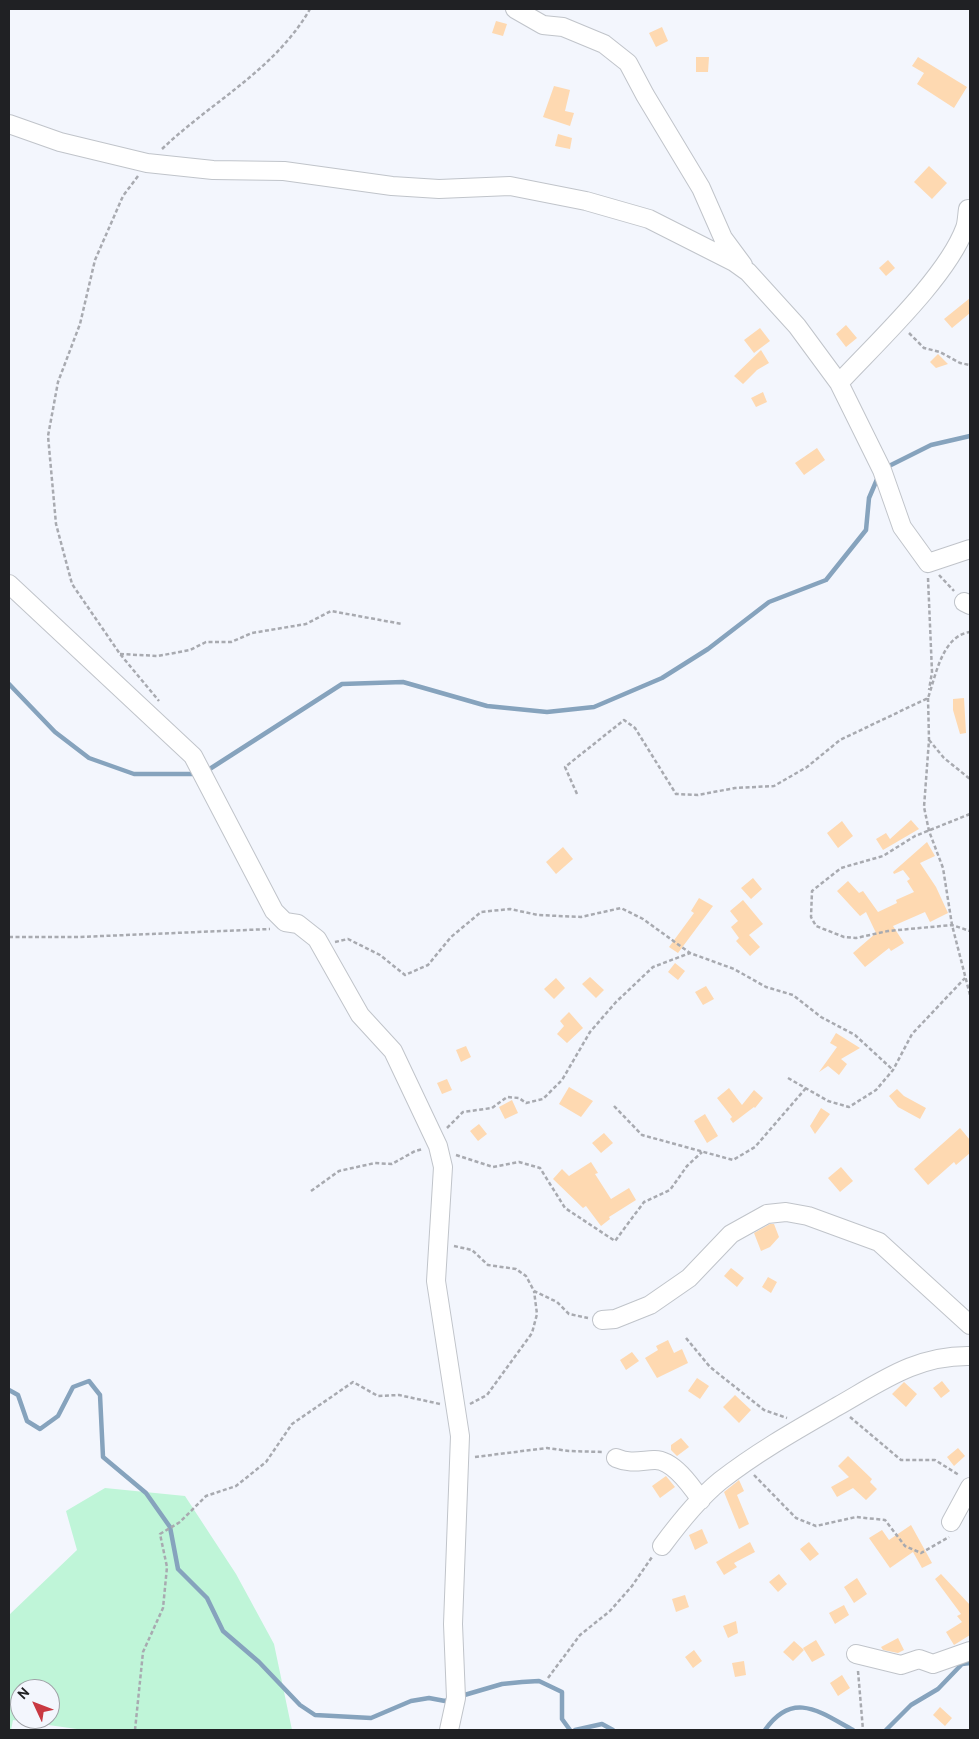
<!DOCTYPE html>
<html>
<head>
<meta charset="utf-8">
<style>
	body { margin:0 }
	#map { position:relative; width:979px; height:1739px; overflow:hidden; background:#f3f6fd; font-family:Overpass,sans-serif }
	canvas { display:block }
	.frame { position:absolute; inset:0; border:10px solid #202124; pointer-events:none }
	.north { position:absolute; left:10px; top:1679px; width:50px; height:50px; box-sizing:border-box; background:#f3f6fd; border:1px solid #9fa1a6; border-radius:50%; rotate:313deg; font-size:14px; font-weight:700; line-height:20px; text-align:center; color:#202124 }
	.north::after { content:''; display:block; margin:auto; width:18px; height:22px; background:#c93942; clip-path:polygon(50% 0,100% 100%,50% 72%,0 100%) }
</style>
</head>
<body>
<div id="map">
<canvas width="979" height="1739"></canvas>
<div class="frame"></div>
<div class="north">N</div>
</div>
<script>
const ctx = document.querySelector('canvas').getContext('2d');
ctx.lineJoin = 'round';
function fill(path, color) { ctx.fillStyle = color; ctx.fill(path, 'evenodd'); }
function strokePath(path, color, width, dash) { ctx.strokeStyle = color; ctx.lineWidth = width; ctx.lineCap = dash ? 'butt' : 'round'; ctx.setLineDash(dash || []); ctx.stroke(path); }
const green = new Path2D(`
	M105 1488 185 1496 236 1574 274 1644 292 1730H84L13 1720 11 1730H9V1615L77 1550 66 1511ZM20 1689H50V1719H20Z`);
const stream = new Path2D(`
	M885 468 931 445 970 436
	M9 684 55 732 89 758 134 774H197
	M205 772 342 684 403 682 487 706 547 712 594 707 662 678 708 649 769 602 826 580 866 530 869 498 878 477
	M9 1390 18 1395 27 1421 40 1429 58 1416 73 1387 89 1381 100 1395 103 1457 146 1493 170 1527 178 1569 207 1598 223 1631 259 1662 300 1705 315 1715 371 1718 411 1701 429 1698 445 1701 451 1699
	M461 1696 502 1684 522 1682 539 1681 562 1692V1719L570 1730
	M575 1730 602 1724 613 1730
	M765 1730C793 1690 820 1712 853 1730
	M886 1730 911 1705 938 1689 962 1664 970 1663`);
const building = new Path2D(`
	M496 21 507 24 503 36 492 33Z
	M662 27 668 41 656 47 649 33Z
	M696 57H709L708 72H696Z
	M918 57 967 87 954 108 917 84 924 73 912 66Z
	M554 86 570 90 565 111 574 113 570 126 543 117Z
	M558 134 572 138 570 149 555 146Z
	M929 166 947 183 932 199 914 182Z
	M888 260 895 268 886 276 879 268Z
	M970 298V313L952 328 944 319Z
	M846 325 857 338 846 347 836 334Z
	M760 328 770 341 754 353 744 340Z
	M761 350 769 363 757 370 743 384 734 376Z
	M938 354 948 364 936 368 930 362Z
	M763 392 767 402 756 407 751 398Z
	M817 448 825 460 804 475 795 463Z
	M964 698 966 733 960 734 953 710V699Z
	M911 820 919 829 883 850 876 839 886 833 890 839Z
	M842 821 853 836 838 848 827 833Z
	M927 842 935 856 920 863 936 887 948 913 930 922 925 912 893 926 904 943 891 951 889 948 865 967 853 953 876 933 866 912 860 916 837 891 848 881 859 893 863 891 878 912 897 903 896 900 914 892 907 881 910 879 903 870 894 874 893 872Z
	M563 847 573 859 556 874 546 862Z
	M753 878 762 889 751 899 741 888Z
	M699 898 713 906 678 953 669 947 694 913 691 911Z
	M743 900 763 924 749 935 760 947 750 956 736 941 739 938 731 927 738 921 730 911Z
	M675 963 685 971 678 980 668 972Z
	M590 977 604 990 596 998 582 984Z
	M556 978 565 988 554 999 544 989Z
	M706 986 714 999 703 1005 695 992Z
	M569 1012 583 1028 567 1043 557 1034 564 1026 560 1021Z
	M836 1033 860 1048 841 1059 847 1064 839 1075 828 1066 819 1072 837 1047 830 1043Z
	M466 1046 471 1057 461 1062 456 1050Z
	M447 1079 452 1090 442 1094 437 1083Z
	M569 1087 593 1101 581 1117 559 1104Z
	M729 1088 742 1105 754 1090 763 1098 755 1108 754 1107 733 1123 730 1119 732 1117 717 1098Z
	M897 1089 904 1096 926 1108 920 1119 898 1107 889 1096Z
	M512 1100 518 1113 505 1119 499 1107Z
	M821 1108 830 1114 815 1134 810 1126Z
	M705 1114 718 1136 707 1143 694 1121Z
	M479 1124 487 1134 478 1141 470 1131Z
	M960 1128 970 1140V1153L956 1165 954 1162 928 1185 914 1169Z
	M604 1133 613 1143 601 1153 592 1143Z
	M591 1162 598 1173 595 1174 611 1199 629 1188 636 1200 609 1217 610 1219 601 1226 586 1206 583 1208 553 1179 562 1169 569 1176Z
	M841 1167 853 1181 840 1192 828 1178Z
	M770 1224H774L779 1237 770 1247 761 1251 754 1233Z
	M731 1268 744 1278 737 1287 724 1276Z
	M768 1277 777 1282 771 1293 762 1287Z
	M668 1340 674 1353 682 1349 688 1363 657 1378 645 1358 658 1350 656 1346Z
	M632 1352 639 1361 626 1370 620 1360Z
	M697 1378 709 1386 700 1399 688 1391Z
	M942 1381 950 1391 941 1398 933 1388Z
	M904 1382 917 1394 906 1407 892 1394Z
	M735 1395 751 1410 739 1423 723 1407Z
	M681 1438 689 1447 677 1456 671 1450V1445Z
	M958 1448 965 1456 954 1466 947 1457Z
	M848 1456 872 1479 870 1482 877 1489 866 1500 853 1488 837 1497 831 1487 849 1477 838 1466Z
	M666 1476 675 1487 660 1498 652 1486Z
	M739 1480 744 1491 737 1495 749 1524 739 1529 724 1492Z
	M911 1525 932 1563 922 1568 913 1552 890 1568 869 1538 882 1530 889 1540Z
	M702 1529 708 1543 695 1550 689 1535Z
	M750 1542 755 1552 734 1563 737 1567 724 1575 716 1562Z
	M809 1542 819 1554 810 1561 800 1549Z
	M779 1574 787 1584 778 1592 769 1582Z
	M941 1574 970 1605V1635L954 1645 946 1632 962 1622 957 1616 961 1614 935 1579Z
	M857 1578 867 1594 854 1603 844 1587Z
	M685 1595 689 1607 676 1612 672 1599Z
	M844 1605 849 1615 835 1624 829 1613Z
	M736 1621 738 1633 728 1638 723 1626Z
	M898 1638 904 1650 898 1653 883 1650 881 1647Z
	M816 1640 825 1655 812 1662 803 1648Z
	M794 1641 804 1650 793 1661 783 1652Z
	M694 1650 702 1661 693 1668 685 1657Z
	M744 1661 746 1675 735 1677 732 1663Z
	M842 1675 850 1688 838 1696 830 1683Z
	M940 1707 952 1718 945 1726 933 1715Z`);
const path = new Path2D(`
	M162 149C211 102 275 70 310 9
	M138 176 123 196 95 260 80 324 58 382 48 436 56 524 72 584 120 654 159 701
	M909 333 924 348 940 352 960 363 970 365
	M939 575 954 591
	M928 578 932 672 929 690
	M120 654 158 656 190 650 206 642H231L252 633 306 624 331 611 402 624
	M928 698 929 740 924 807 929 831 943 868 952 925 970 995
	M929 740 944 758 970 779
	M577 794 565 767 624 720 635 728 676 794 698 795 735 788 774 786 807 767 840 740 928 698C936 675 942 636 970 632
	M970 814 915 836 883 856 841 868 812 891 811 917 816 926 844 937 856 938 888 931 952 925 970 931
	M9 937H79L270 929
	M335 942 348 939 380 955 405 975 428 965 451 937 481 912 510 909 538 915 581 917 621 908 643 919 690 953 734 969 766 987 793 995 821 1017 855 1035 893 1070
	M788 1078 828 1101 849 1107 876 1090 893 1070 912 1034 965 978
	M614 1106 642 1135 733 1160 755 1147 806 1088
	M447 1128 463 1112 492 1108 507 1097 519 1098 526 1103 543 1099 562 1080 590 1032 616 1002 653 967 690 953
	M456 1155 493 1167 519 1162 540 1168 565 1208 615 1241 644 1202 670 1190 687 1166 702 1152
	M311 1191 339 1171 375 1163 392 1164 415 1151 423 1149
	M454 1246 472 1250 488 1265 516 1269 526 1276 534 1291 557 1302 569 1314 588 1318
	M686 1338 710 1367 764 1410 787 1418
	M470 1404 487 1395 532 1333 537 1314 534 1291
	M850 1417 901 1460H935L959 1475
	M475 1457 547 1448 569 1451 603 1452
	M754 1475 796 1518 816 1526 856 1517 885 1520 905 1546 921 1553 949 1537
	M858 1671 863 1730
	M548 1678 580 1635 610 1611 632 1586 652 1557
	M135 1730 143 1652 163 1608 167 1567 160 1534 180 1522 206 1496 236 1486 266 1462 292 1424 353 1382 378 1396 399 1395 440 1404`);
const minor = new Path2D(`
	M515 9 543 25 563 27 604 44 628 63 645 95 701 188 723 238 743 265
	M9 124 60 142 147 163 213 170 284 171 392 186 439 189 510 186 586 201 649 219 734 262 748 272 797 326 839 383 882 470 902 527 928 563 970 549
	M839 383C876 343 947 277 965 228 967 223 967 215 968 209
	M9 584 193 756 274 911 285 922 298 924 317 939 360 1015 393 1051 438 1146 443 1167 436 1281 460 1436 453 1624 456 1698 449 1730
	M964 602 970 605
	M602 1320 615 1319 650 1305 689 1278 731 1234 767 1214 786 1212 808 1216 879 1242 970 1325
	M616 1458C630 1464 639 1461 654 1460 673 1459 692 1487 701 1500
	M951 1522 970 1487
	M662 1546C679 1523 698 1499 720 1481 757 1452 798 1429 838 1406 882 1381 917 1355 970 1356
	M856 1654 901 1665 919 1659 933 1664 970 1651`);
fill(green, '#bff5d8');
strokePath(stream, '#86a3bd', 4.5);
fill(building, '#fed9b1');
strokePath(minor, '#c0c4ca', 20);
strokePath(path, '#a8aab0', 2.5, [4, 2.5]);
strokePath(minor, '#fff', 18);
</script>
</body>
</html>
